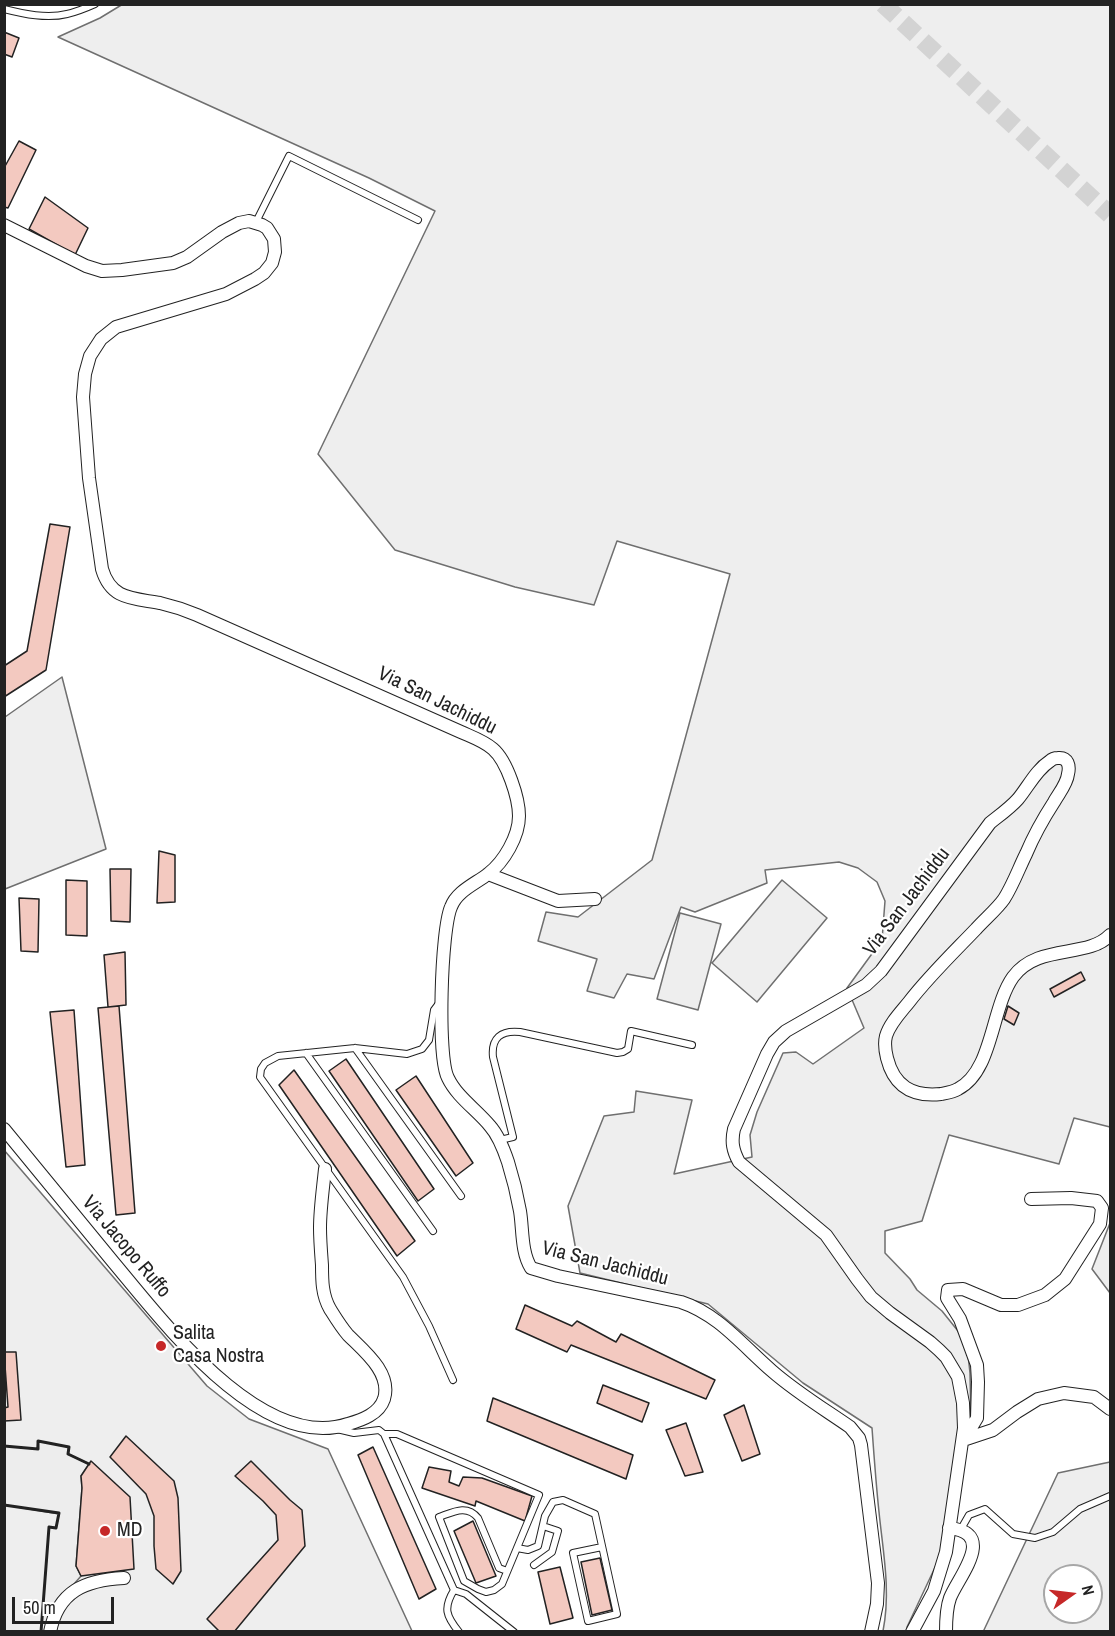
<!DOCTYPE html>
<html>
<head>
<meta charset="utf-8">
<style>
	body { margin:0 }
	#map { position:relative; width:1115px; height:1636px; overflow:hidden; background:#fff; font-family:"Archivo Narrow",sans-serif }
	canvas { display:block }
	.frame { position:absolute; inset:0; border:6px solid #222; pointer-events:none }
	.north { position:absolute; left:1043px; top:1564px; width:60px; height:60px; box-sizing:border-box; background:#fff; border:2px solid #a7a7a7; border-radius:50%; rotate:76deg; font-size:16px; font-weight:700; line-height:24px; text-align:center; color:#222 }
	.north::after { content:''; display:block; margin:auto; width:21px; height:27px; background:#c62828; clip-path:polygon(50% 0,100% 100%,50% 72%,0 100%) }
	.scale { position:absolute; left:12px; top:1597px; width:102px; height:27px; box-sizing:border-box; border:3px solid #222; border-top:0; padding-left:8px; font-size:18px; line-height:21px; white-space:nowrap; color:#222; -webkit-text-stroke:4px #fff; paint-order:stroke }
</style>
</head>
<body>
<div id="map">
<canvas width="1115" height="1636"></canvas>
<div class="frame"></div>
<div class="north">N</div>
<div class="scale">50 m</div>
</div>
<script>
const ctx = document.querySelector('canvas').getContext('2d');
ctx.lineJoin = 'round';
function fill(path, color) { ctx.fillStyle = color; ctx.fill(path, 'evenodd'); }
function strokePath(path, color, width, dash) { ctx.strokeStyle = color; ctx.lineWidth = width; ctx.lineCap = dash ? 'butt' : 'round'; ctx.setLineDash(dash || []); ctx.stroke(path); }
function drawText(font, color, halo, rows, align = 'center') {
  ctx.font = font + ' "Archivo Narrow",sans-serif'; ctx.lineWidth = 4.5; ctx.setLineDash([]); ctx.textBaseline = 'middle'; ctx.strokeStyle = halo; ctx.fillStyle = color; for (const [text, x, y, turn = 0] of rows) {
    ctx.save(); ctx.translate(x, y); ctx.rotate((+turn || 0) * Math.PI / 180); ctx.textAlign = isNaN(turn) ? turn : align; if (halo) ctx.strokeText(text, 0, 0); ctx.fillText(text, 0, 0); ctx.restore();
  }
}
const green = new Path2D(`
	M123 4 1110 5V1127L1074 1118 1059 1164 949 1135 922 1221 885 1231V1253L910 1279 917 1290 942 1311 958 1331 967 1346 970 1373 971 1421 938 1561 907 1627V1631H883C891 1591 883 1552 879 1512 876 1484 874 1456 872 1428L803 1383 708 1304 580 1273 568 1206 604 1116 634 1112 636 1091 692 1100 674 1174 752 1157 750 1135 757 1112 783 1053 796 1052 813 1064 864 1028 847 988 882 940 885 901 877 882 858 868 839 862 765 870 767 883 695 912 681 907 654 979 627 974 614 998 587 991 597 959 538 941 546 912 578 917 652 860 730 574 617 541 594 605 515 587 395 550 318 454 435 211 369 178 58 37 100 18Z
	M62 677 106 849 5 889V717Z
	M782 880 827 918 757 1002 712 963Z
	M680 913 721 924 698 1010 657 999Z
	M4 1150 207 1386 249 1419 328 1449 412 1631H5Z
	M1110 1223V1293L1092 1269Z
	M1110 1462V1631L983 1632 1058 1473ZM1055 1576H1091V1612H1055Z`);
const parking = new Path2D(`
	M38 1441 69 1447 68 1454 89 1464 81 1476 82 1488 76 1566 81 1576 54 1607H43L49 1527 56 1528 59 1514 5 1505V1446L37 1449Z`);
const building = new Path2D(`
	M4 32 19 38 12 57 4 54Z
	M19 141 36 150 8 208 4 207V168Z
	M45 197 88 228 75 255 29 229Z
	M50 524 70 527 46 670 4 697V666L27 651Z
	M159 851 175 855V902L157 903Z
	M110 869H131L130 922 111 921Z
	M66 880 87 881V936L66 935Z
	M19 898 39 899 38 952 21 951Z
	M125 952 126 1005 108 1007 104 955Z
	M1081 972 1085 980 1054 997 1050 989Z
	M119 1006 135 1213 116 1215 98 1008Z
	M1008 1006 1019 1013 1014 1025 1004 1019Z
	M74 1010 85 1165 66 1167 50 1012Z
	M346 1059 434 1189 418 1201 329 1071Z
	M294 1070 415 1241 397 1256 279 1085Z
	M416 1076 473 1163 456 1176 396 1090Z
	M525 1305 572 1326 577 1321 616 1342 621 1334 715 1380 706 1399 571 1345 567 1352 516 1329Z
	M4 1352H16L21 1420 4 1421V1408L8 1407Z
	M603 1385 649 1403 642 1422 597 1403Z
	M493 1398 633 1455 626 1479 487 1421Z
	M744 1405 760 1454 742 1461 724 1415Z
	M686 1423 703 1472 685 1476 666 1430Z
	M126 1436 174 1481 178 1498 181 1571 173 1584 156 1569 154 1546V1516L146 1494 110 1457Z
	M373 1447 436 1589 419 1599 358 1455Z
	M91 1461 130 1497 134 1569 81 1576 76 1566 82 1488 81 1476Z
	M251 1461 290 1500 302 1510 305 1546 234 1632H220L207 1619 278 1540 276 1515 263 1501 235 1476Z
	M429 1467 451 1471 449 1482 459 1486 463 1477 482 1478 532 1496 525 1521 476 1501 475 1506 422 1488Z
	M473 1521 496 1576 476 1583 454 1531Z
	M600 1558 612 1610 592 1615 581 1562Z
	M560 1567 573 1618 550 1624 538 1572Z`);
const secondaryTunnel = new Path2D(`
	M883 4 1110 215`);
const service = new Path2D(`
	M4 9C24 14 47 19 67 14 76 12 86 8 95 4
	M256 222 289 156 418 220
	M440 1002 434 1010 429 1040 422 1049 407 1054 355 1048 278 1056 265 1063 261 1069 260 1077 403 1277 429 1326 453 1380
	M355 1048 461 1196
	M306 1053 433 1231
	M500 1140 513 1137 493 1057C491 1038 501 1030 520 1032L617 1053 623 1052 628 1049 631 1031 692 1045
	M337 1429 354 1433 379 1430 384 1434 454 1590C443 1608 446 1616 459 1632
	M384 1434H397L539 1495 502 1584 494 1590 486 1592 478 1589 464 1581 439 1517C453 1512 467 1504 478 1518L499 1568 507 1571
	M961 1529 969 1515 985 1509 1013 1534 1035 1538 1053 1532 1080 1509 1110 1496
	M517 1548 528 1550 538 1546 545 1516 553 1502 563 1500 595 1514 617 1614 588 1621 573 1553 602 1547
	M534 1565 552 1552 558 1531 543 1526
	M454 1590 466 1594 514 1632`);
const minor = new Path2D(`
	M4 225 86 266 102 271 122 270 173 263 187 257 222 232 239 223 249 221 262 225 267 228 274 239 275 252 272 263 264 273 255 279 226 294 116 327 101 339 90 356 85 374 83 397 89 478 102 569C111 600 133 598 160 603 173 606 185 610 197 615L461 732C472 737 484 741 493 749 507 761 519 798 519 816 519 836 504 862 488 874 475 884 457 891 451 907 441 930 437 1057 448 1078 457 1097 477 1110 490 1126 499 1136 504 1150 508 1162 513 1178 517 1194 520 1211 523 1229 521 1252 531 1268L558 1276 681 1302C718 1314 743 1346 772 1371 796 1392 824 1409 850 1427L859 1438 861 1445 878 1583 877 1604 871 1632
	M488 874 558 901 595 899
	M4 1129C41 1174 77 1218 114 1263 162 1320 261 1453 348 1424 362 1420 379 1414 384 1399 392 1373 364 1351 348 1335 341 1327 335 1317 330 1309 322 1295 322 1280 322 1265 321 1252 320 1240 320 1228 320 1209 323 1189 325 1169
	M965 1438 977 1418 978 1382 977 1365 960 1319 947 1298 948 1290 963 1289 1001 1305H1018L1045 1295 1065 1279 1100 1224 1102 1208 1097 1201 1071 1198 1031 1199
	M963 1440 993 1430 1017 1412 1038 1399 1064 1393 1094 1397 1110 1409
	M50 1632C58 1591 85 1580 124 1578
	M912 1632 934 1591 946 1552 964 1428 963 1403 958 1377 946 1357 939 1350 930 1342 890 1313 871 1297 857 1279 826 1235 739 1162C733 1151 731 1142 734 1129L767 1054 774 1042 786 1031 866 985 881 971 990 823C1000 815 1010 808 1018 799 1028 787 1036 770 1050 761 1052 759 1056 758 1058 758 1068 757 1070 766 1068 774 1067 784 1059 793 1054 802 1043 819 1034 835 1026 854 1019 868 1013 885 1004 899 997 909 985 919 976 929 954 952 929 976 909 1002 901 1012 890 1023 886 1036 884 1044 885 1050 887 1058 894 1086 912 1097 941 1094 946 1093 953 1092 958 1089 993 1071 991 1008 1013 977 1038 943 1087 959 1110 935
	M946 1632C946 1621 946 1609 950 1598 958 1577 998 1533 949 1528`);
const wall = new Path2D(`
	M4 1446 38 1449V1441L69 1447 68 1454 89 1464
	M4 1505 59 1513 56 1528 49 1527 41 1632`);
const markers = [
	[161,1346,6,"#c62828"],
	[105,1531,6,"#c62828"]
];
const streetNames = [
	["Via San Jachiddu",437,701,26],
	["Via San Jachiddu",907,902,-53],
	["Via Jacopo Ruffo",126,1247,50],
	["Via San Jachiddu",605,1264,14]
];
const poiNames = [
	["Salita",173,1334],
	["Casa Nostra",173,1357],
	["MD",117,1531]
];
fill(green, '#eee');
strokePath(green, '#6f6f6f', 1.5);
fill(parking, '#ededed');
strokePath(parking, '#6f6f6f', 1.5);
fill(building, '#f3c9c0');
strokePath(building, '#222', 1.5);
strokePath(secondaryTunnel, '#d3d3d3', 18, [18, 9]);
strokePath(service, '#222', 8);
strokePath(minor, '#222', 14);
strokePath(service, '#fff', 6);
strokePath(minor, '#fff', 12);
strokePath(wall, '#222', 3);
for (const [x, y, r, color] of markers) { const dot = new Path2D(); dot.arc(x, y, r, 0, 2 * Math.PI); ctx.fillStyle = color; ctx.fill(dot); strokePath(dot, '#fff', 2); }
drawText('20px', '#222', '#fff', streetNames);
drawText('20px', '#222', '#fff', poiNames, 'left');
</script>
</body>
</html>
